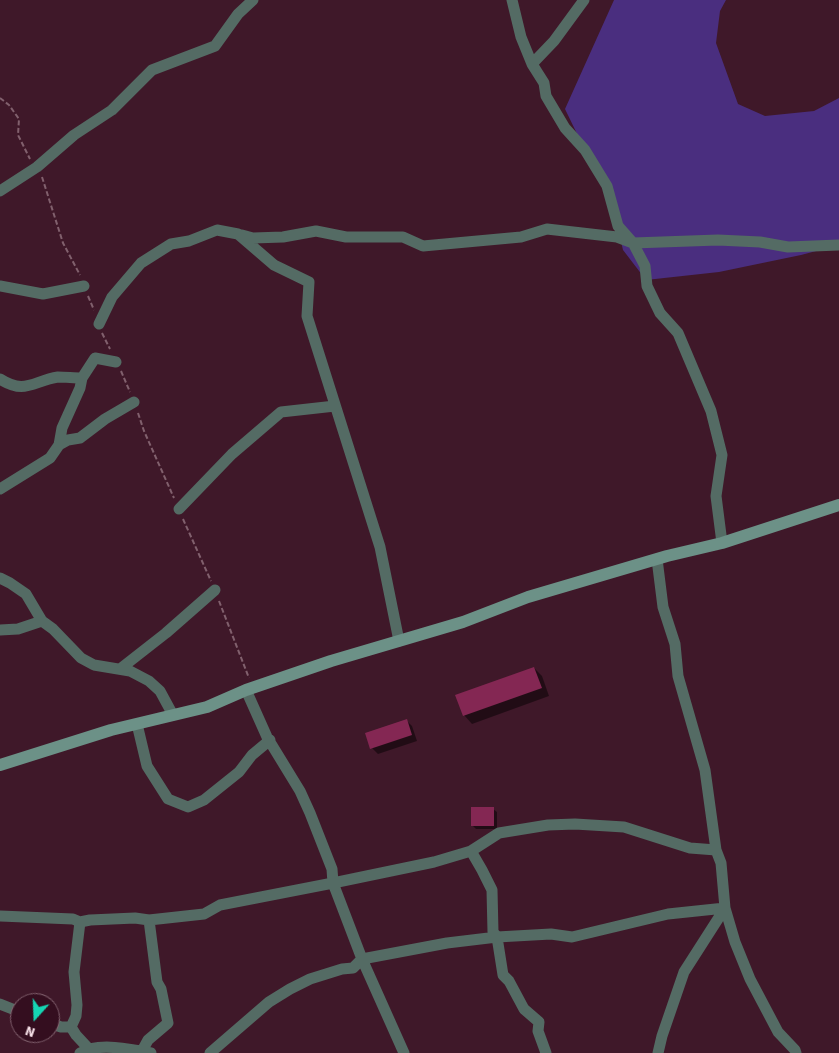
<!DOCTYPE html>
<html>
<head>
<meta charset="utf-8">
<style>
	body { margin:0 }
	#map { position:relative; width:839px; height:1053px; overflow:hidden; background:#3f1829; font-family:"Source Sans 3",sans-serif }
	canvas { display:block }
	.north { position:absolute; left:10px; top:993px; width:50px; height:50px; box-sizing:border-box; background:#340e1f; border:1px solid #846471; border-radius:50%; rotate:200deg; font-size:14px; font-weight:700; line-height:20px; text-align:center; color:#fce6ed }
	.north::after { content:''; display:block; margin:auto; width:18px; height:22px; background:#15d5b3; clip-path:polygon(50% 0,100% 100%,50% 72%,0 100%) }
</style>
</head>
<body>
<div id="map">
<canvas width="839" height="1053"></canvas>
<div class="north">N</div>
</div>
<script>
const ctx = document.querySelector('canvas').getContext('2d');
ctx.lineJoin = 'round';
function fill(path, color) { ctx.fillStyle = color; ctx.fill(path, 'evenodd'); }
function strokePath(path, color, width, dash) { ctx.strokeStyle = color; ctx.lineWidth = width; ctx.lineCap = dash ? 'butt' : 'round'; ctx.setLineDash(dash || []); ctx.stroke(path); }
const green = new Path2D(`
	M614 0H726L720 11 716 43 738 104 765 116 814 111 839 98V245L801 255 719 272 646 280 623 250 613 208 565 109Z`);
const shadow = new Path2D(`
	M534 668 542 676 549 696 472 724 464 715Z
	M406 720 412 726 417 741 378 754 372 748Z
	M493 809 497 812V829H476L472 825Z`);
const building = new Path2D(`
	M534 667 542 688 463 716 455 695Z
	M407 719 412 735 370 749 365 733Z
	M471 807H494V826H471Z`);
const path = new Path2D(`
	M0 98 9 105 19 119 18 135 30 159
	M42 177 63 243 80 275
	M88 296 94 310
	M102 333 110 349
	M121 371 130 392
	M138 413 144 431 174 498
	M183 519 211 581
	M219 601 249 678`);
const street = new Path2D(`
	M512 0 521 37 532 64 544 83 546 96 565 128 585 150 607 186 618 226 633 243 645 266 647 286 660 313 678 333 711 411 722 455 716 496 722 543
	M532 64 554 41 584 0
	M0 191 37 167 74 135 112 110 152 70 215 46 238 14 253 0
	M242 235 253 238 283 237 316 231 346 237H403L423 246 521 237 547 229 617 237 633 243 718 240 760 242 788 247 839 245
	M0 286 43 294 84 286
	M99 324 112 297 141 263 171 244 189 241 217 230 238 234 274 265 309 282 307 316 380 547 399 641
	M0 379C25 395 33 381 58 377 66 377 74 378 82 378
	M59 445 68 440 80 438 105 419 134 402
	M0 489 50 458 59 445 62 428 80 388 82 378 95 358 116 362
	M179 509 232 454 281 412 335 406
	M657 559 663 607 675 644 678 676 705 770 716 850 721 863 725 908 735 942 750 979 778 1032 795 1050 796 1053
	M0 578 10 583 26 594 42 621 53 629 81 658 94 665 130 671 149 681 160 691 173 715
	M0 630 18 629 42 621
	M120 669 166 633 215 590
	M246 690 267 737 300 791 310 813 332 869 333 883 362 959 404 1053
	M137 724 147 766 168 799 188 807 204 800 239 772 252 755 270 740
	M471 851 482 870 492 890 493 932 497 937 503 975 509 981 524 1009 539 1022 538 1031 546 1053
	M0 916 73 919 80 922 90 920 135 918 149 920 204 914 220 905 333 883 434 862 471 851 499 833 548 825 575 824 624 827 690 848 716 850
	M0 1004 20 1012
	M50 1023 61 1027H71L76 1035 89 1049
	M71 1027 76 1016 77 1005 74 972 80 922
	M142 1051 148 1040 168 1023 161 989 157 982 149 920
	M80 1053C97 1042 132 1049 151 1053
	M210 1053 269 1002 290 989 310 979 342 969 353 968 362 959 447 943 497 937 551 934 572 937 668 914 725 908
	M658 1053 662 1036 684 972 725 908`);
const secondary = new Path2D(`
	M0 765 111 730 207 707 246 690 331 661 463 622 528 597 667 556 722 543 839 505`);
fill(green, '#4a2e7f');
fill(shadow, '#0007');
fill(building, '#842753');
strokePath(path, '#81606d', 2, [5, 2.5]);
strokePath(street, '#546b64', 11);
strokePath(secondary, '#6c9187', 12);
</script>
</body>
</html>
